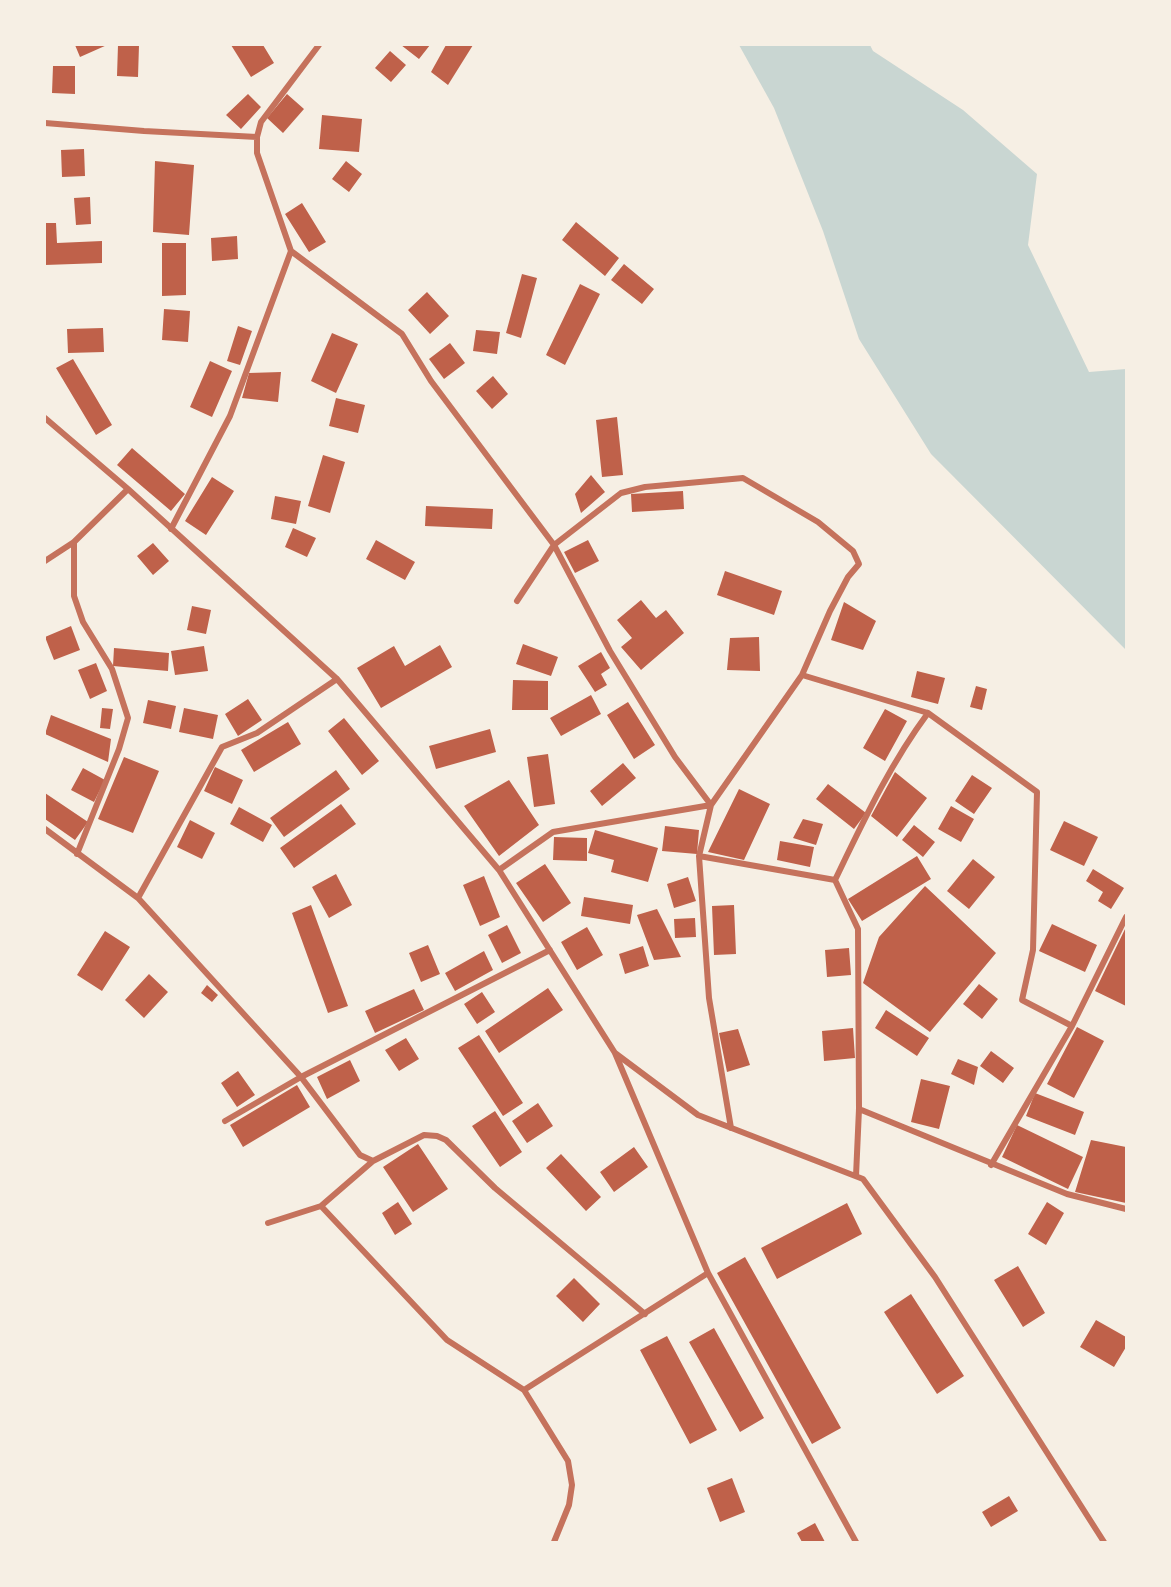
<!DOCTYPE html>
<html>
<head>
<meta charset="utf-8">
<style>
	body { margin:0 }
	#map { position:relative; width:1171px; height:1587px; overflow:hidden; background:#f6efe4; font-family:"Golos Text",sans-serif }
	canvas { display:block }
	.frame { position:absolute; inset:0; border:46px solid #f6efe4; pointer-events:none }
</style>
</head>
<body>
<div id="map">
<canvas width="1171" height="1587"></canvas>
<div class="frame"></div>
</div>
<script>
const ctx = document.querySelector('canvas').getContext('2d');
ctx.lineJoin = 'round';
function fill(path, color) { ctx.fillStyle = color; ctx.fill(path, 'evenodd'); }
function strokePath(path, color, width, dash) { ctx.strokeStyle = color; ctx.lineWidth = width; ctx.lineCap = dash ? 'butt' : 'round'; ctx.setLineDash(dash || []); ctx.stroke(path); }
const water = new Path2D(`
	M739 45H870L873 51 963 110 1037 174 1028 245 1089 372 1126 369V650L931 454 859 339 823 231 774 108Z`);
const building = new Path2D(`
	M75 45H107L80 57Z
	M118 45H139L138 77 117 76Z
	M231 45H263L274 63 251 77Z
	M401 45H430L419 59Z
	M446 45H473L448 85 431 72Z
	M390 51 406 65 391 82 375 68Z
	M53 66H75V94L52 93Z
	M248 94 261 107 241 129 226 115Z
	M287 94 304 109 283 133 267 118Z
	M322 115 362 119 359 152 319 149Z
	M84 149 85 176 62 177 61 150Z
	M155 161 194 165 189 235 153 232Z
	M346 161 362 174 349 192 332 179Z
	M90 197 91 224 76 225 74 198Z
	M302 203 326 242 309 252 285 214Z
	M576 222 619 258 605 276 562 240Z
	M45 223H56L57 243 102 241V263L45 265Z
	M237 236 238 259 212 261 211 238Z
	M162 243H186V295L162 296Z
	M624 264 654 289 642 304 611 280Z
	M522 274 537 278 521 338 506 333Z
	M580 284 600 294 565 365 546 355Z
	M427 292 449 316 430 334 408 310Z
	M164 309 190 311 188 342 162 340Z
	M238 326 252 331 240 365 227 361Z
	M103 328 104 352 68 353 67 329Z
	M476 330 500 332 497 354 473 351Z
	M332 333 358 344 336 393 311 381Z
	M450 343 465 363 444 379 429 359Z
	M73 359 112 425 96 435 56 368Z
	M210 361 232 371 212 417 190 407Z
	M281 372 278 402 242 398 249 373Z
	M493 376 508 394 492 409 476 391Z
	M336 398 365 405 358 433 329 426Z
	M617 417 623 475 602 477 596 420Z
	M132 448 185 494 171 511 117 465Z
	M323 455 345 462 330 513 308 506Z
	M591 475 605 492 581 513 575 494Z
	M212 477 234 491 206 535 185 521Z
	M683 491 684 509 632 512 631 494Z
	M275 496 301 501 296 524 271 519Z
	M426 506 493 509 492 529 425 526Z
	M293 528 316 538 307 557 285 547Z
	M376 540 415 562 405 580 366 559Z
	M588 540 599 561 575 573 564 552Z
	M153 543 169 561 153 575 137 556Z
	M725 571 782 591 774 615 717 595Z
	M641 600 656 618 666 610 684 633 641 670 621 647 632 638 617 620Z
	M844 602 876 621 863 650 831 640Z
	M192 606 211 610 206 634 187 630Z
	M71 626 80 650 54 660 45 637Z
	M759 637 760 671 727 670 730 638Z
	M523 644 558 657 551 676 516 664Z
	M440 645 452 667 381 708 357 668 394 646 405 666Z
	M204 646 208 671 175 675 171 651Z
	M114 648 169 653 168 671 113 666Z
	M601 652 610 668 601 674 607 685 595 692 578 666Z
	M96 663 107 691 90 699 78 670Z
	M917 671 945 678 938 704 911 697Z
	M513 680 548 681V710H512Z
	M976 686 987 689 982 710 970 707Z
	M591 695 601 714 561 736 550 718Z
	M248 699 262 720 238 736 225 714Z
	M148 700 176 706 171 729 143 723Z
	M628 702 655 745 634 759 607 715Z
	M102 708 113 709 110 729 100 728Z
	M184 708 218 715 213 739 179 732Z
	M885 709 907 721 885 761 863 748Z
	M51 715 111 739 108 762 45 734Z
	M344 718 379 761 362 775 328 731Z
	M288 722 301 744 254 772 241 750Z
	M490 729 496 752 436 769 429 746Z
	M548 754 555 804 534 807 527 757Z
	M124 757 159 771 133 833 98 819Z
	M623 763 636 778 602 806 590 791Z
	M215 767 243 780 232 804 204 791Z
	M83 768 105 780 94 802 71 790Z
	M336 770 350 789 284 837 270 818Z
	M895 772 927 798 897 837 871 816Z
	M972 775 992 788 974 814 955 801Z
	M509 780 539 825 499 856 464 806Z
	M828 784 866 813 854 829 816 799Z
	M739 789 770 804 744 860 708 852Z
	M45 793 88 822 75 840 45 819Z
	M341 804 356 824 294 868 280 848Z
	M951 806 974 819 961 842 938 829Z
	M239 807 272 825 263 842 230 824Z
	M803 819 823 824 816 845 793 838Z
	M190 820 215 833 202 859 177 847Z
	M1064 821 1098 837 1084 866 1050 850Z
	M914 825 935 842 923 857 902 840Z
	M665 826 699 830 697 854 662 851Z
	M595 830 658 848 648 882 611 872 614 860 588 853Z
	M554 837 587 838V861L553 860Z
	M780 841 814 847 810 867 777 860Z
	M917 856 931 879 862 921 848 899Z
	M973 859 995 877 969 909 947 891Z
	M545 864 571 903 543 922 516 883Z
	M1093 869 1124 888 1111 909 1098 901 1103 892 1086 881Z
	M336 874 352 905 329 918 312 887Z
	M484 876 500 917 480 926 463 885Z
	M688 877 696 901 674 908 667 884Z
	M925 886 996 953 930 1032 863 983 879 937Z
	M584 897 633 905 630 924 581 916Z
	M311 905 348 1006 328 1013 292 913Z
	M734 905 736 954 714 955 712 906Z
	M657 909 681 957 654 960 637 915Z
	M695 918 696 937 675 938 674 919Z
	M1052 924 1097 945 1085 972 1039 951Z
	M507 925 521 953 502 963 488 935Z
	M587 927 603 955 577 970 561 942Z
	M1126 927V1006L1095 991Z
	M105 931 130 947 102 991 77 975Z
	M428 945 440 974 421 982 409 953Z
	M643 946 649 966 625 974 619 954Z
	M849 948 851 975 827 977 825 950Z
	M484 951 493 970 455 991 445 973Z
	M149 974 168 992 144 1018 125 1000Z
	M979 984 998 999 982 1019 963 1004Z
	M207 985 218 995 212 1002 201 993Z
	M548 988 563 1010 499 1053 485 1031Z
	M414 989 424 1010 375 1033 365 1011Z
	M482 992 495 1012 477 1024 464 1004Z
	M886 1010 929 1038 917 1056 875 1028Z
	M1077 1027 1104 1041 1074 1098 1047 1084Z
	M853 1028 855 1058 824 1061 822 1031Z
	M738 1029 750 1065 727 1072 719 1033Z
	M479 1035 523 1103 503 1116 458 1048Z
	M406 1038 419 1059 399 1071 385 1050Z
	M991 1051 1014 1068 1003 1083 980 1066Z
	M958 1059 978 1067 974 1085 951 1074Z
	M350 1060 360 1081 327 1099 317 1077Z
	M238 1071 255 1095 237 1107 221 1083Z
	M921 1079 950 1086 939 1129 911 1122Z
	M297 1085 310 1107 243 1147 230 1125Z
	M1035 1093 1084 1112 1075 1135 1026 1116Z
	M538 1103 553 1126 527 1143 512 1121Z
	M495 1111 522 1152 500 1167 472 1126Z
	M1017 1125 1083 1157 1068 1189 1002 1157Z
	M1091 1140 1126 1147V1203L1075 1192Z
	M418 1144 448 1189 413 1212 383 1167Z
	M634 1147 648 1167 614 1192 600 1172Z
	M561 1154 601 1197 586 1211 546 1168Z
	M398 1202 412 1224 395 1235 382 1213Z
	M1047 1202 1064 1213 1046 1245 1028 1234Z
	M847 1203 862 1234 777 1279 761 1248Z
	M745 1257 841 1428 812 1444 717 1273Z
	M1018 1266 1045 1313 1023 1327 994 1280Z
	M574 1278 600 1304 583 1322 556 1296Z
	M911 1294 964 1376 937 1394 884 1312Z
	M1096 1320 1126 1337V1347L1114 1367 1080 1347Z
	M714 1328 764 1418 740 1432 689 1342Z
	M667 1336 717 1430 690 1444 640 1350Z
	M732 1478 745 1512 720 1522 707 1488Z
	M1009 1496 1018 1511 991 1527 982 1512Z
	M815 1523 825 1542H802L797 1533Z`);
const minor = new Path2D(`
	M319 45 261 122 257 137V153L291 251 402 334 431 381 554 545 610 651 675 757 711 805 553 832 499 870
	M45 123 144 131 257 137
	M45 418 128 489 337 679 499 870 615 1053 708 1273 856 1542
	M171 529 230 416 291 251
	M74 542V596L83 622 112 669 128 718 119 749 77 854
	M45 561 74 542 128 489
	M517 601 554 545 621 493 645 487 743 478 818 522 853 551 859 564 848 577 830 611 802 675 711 805 699 856 709 998 731 1128
	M802 675 928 713 1037 792 1033 950 1022 1000 1072 1026
	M45 829 138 898 301 1077 360 1155 373 1161 321 1206 268 1223
	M699 856 835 880
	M138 898 222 747 257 733 337 679
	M615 1053 698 1115 863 1179 935 1277 1104 1542
	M859 1109 1067 1194 1126 1209
	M225 1121 301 1077 550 950
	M373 1161 424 1135 437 1136 446 1140 495 1188 645 1314
	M991 1165 1072 1026 1126 917
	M856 1176 859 1109 858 929 835 880C863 822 890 764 928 713
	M321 1206 447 1340 524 1390 568 1461 572 1485 569 1505 554 1542
	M524 1390 708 1273`);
fill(water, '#c9d6d2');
fill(building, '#bf614a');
strokePath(minor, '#c5725c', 6);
</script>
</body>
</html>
